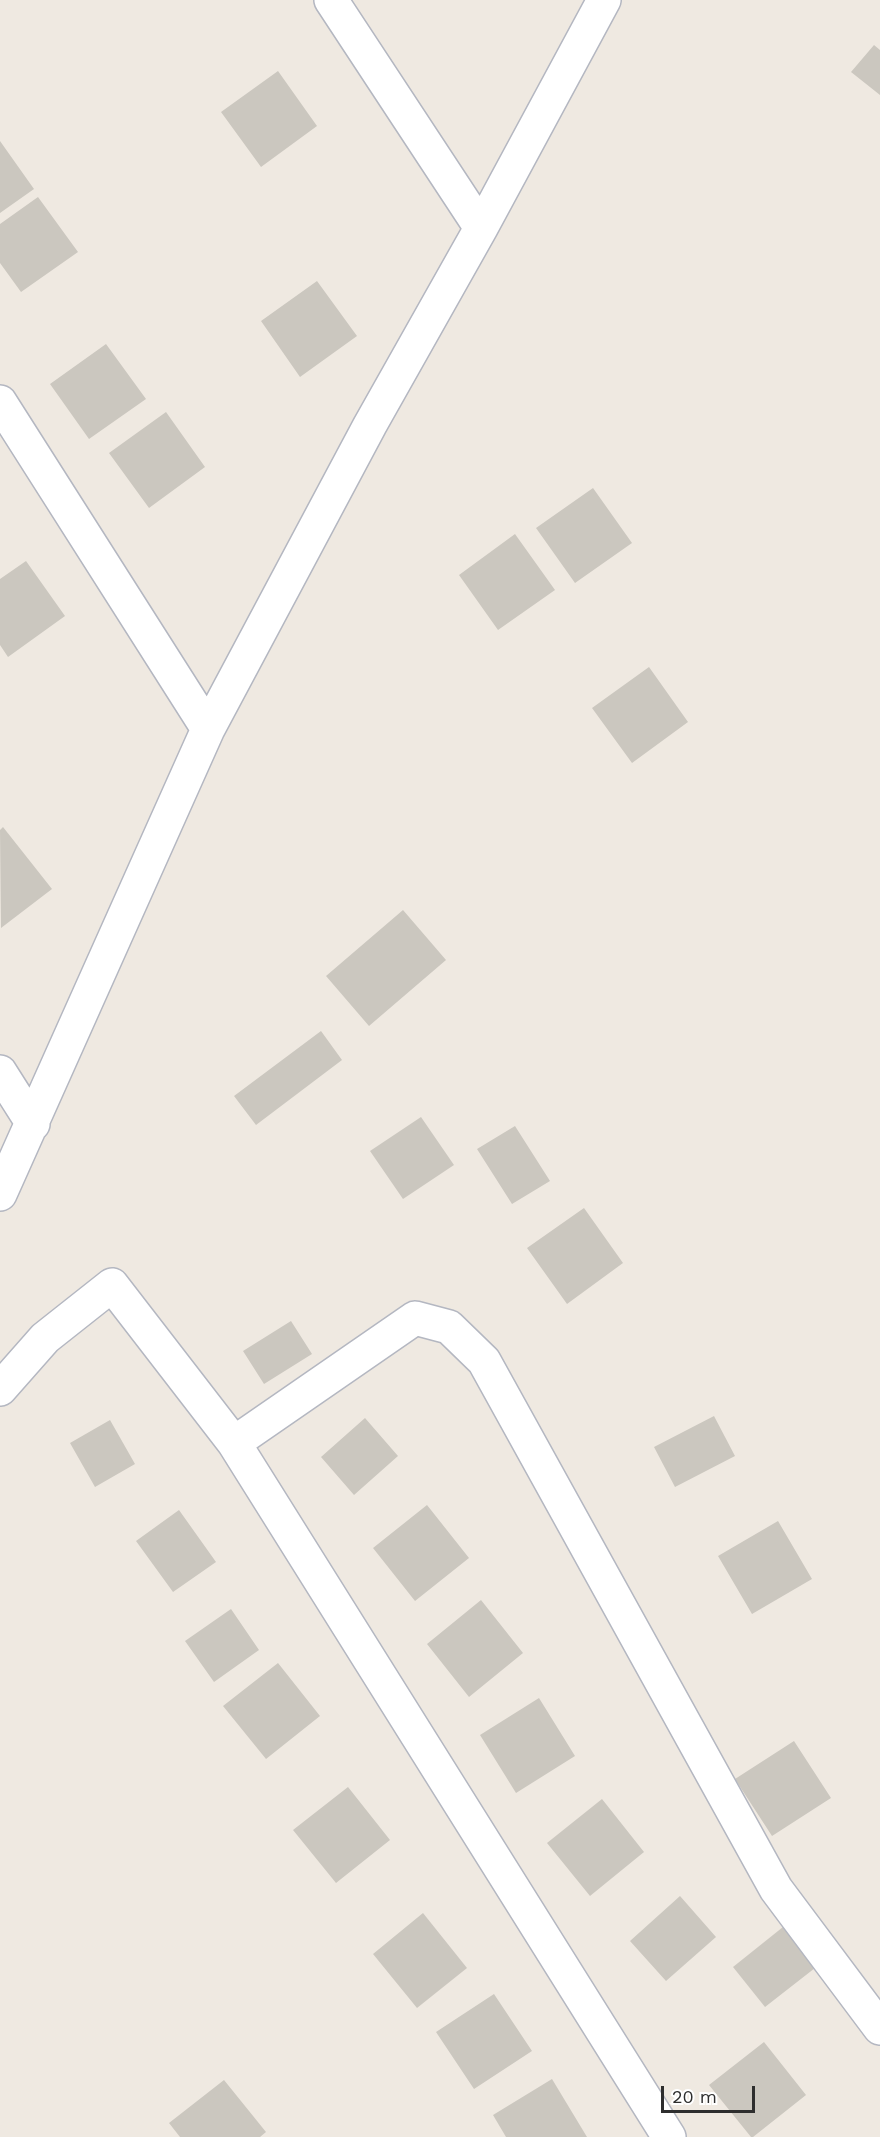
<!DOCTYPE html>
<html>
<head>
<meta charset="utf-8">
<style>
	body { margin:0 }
	#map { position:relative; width:880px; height:2137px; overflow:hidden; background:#efe9e1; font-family:"Work Sans",sans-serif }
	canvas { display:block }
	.scale { position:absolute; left:661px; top:2086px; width:94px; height:27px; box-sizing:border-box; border:3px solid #2e2e2e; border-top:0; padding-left:8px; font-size:18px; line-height:21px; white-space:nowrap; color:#2e2e2e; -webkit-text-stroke:4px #fff; paint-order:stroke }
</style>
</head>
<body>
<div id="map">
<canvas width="880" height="2137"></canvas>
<div class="scale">20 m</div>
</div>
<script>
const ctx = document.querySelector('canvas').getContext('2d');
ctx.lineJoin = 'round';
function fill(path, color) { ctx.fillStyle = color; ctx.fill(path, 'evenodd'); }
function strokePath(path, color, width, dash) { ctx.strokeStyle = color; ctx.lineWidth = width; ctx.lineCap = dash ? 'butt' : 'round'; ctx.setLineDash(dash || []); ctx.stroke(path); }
const building = new Path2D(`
	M874 45 880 50V95L851 72Z
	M278 71 317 126 261 167 221 112Z
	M0 141 34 189 0 213Z
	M38 197 78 252 21 292 0 263V224Z
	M317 281 357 336 300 377 261 321Z
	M106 344 146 399 89 439 50 384Z
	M166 412 205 467 149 508 109 453Z
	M593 488 632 543 575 583 536 528Z
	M515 534 555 590 498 630 459 575Z
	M26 561 65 616 8 657 0 645V579Z
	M649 667 688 722 632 763 592 708Z
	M3 827 52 889 1 928 0 830Z
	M403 910 446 960 369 1026 326 976Z
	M321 1031 342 1060 256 1125 234 1096Z
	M421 1117 454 1165 403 1199 370 1151Z
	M515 1126 550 1181 512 1204 477 1149Z
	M584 1208 623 1263 567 1304 527 1248Z
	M291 1321 312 1354 264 1384 243 1351Z
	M714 1416 735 1456 675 1487 654 1447Z
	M365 1418 398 1456 354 1495 321 1457Z
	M110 1420 135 1464 95 1487 70 1443Z
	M427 1505 469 1558 415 1601 373 1548Z
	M179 1510 216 1562 173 1592 136 1541Z
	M778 1521 812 1579 752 1614 718 1556Z
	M481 1600 523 1653 469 1697 427 1644Z
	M231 1609 259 1650 214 1682 185 1641Z
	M278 1663 320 1716 266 1759 223 1706Z
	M539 1698 575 1756 516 1793 480 1735Z
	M794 1741 831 1798 772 1836 735 1779Z
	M348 1787 390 1840 336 1883 293 1830Z
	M602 1799 644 1852 590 1896 547 1843Z
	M680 1896 716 1937 666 1981 630 1941Z
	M423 1913 467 1968 417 2008 373 1954Z
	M783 1927 815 1968 765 2007 733 1967Z
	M494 1994 532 2051 474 2089 436 2032Z
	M764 2042 806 2095 753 2137H751L709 2085Z
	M552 2079 587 2137H506L493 2115Z
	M224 2080 266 2132 260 2137H180L169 2123Z`);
const minor = new Path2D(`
	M331 0 481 228
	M0 402 208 729
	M0 1072 33 1124
	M0 1194 208 729 370 425 481 228 604 0
	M0 1389 45 1338 112 1285 234 1443 669 2137
	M234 1443 415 1318 449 1327 484 1361 776 1889 880 2028`);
fill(building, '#cbc7bf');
strokePath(minor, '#b4b7c1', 36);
strokePath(minor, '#fff', 33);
</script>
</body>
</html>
